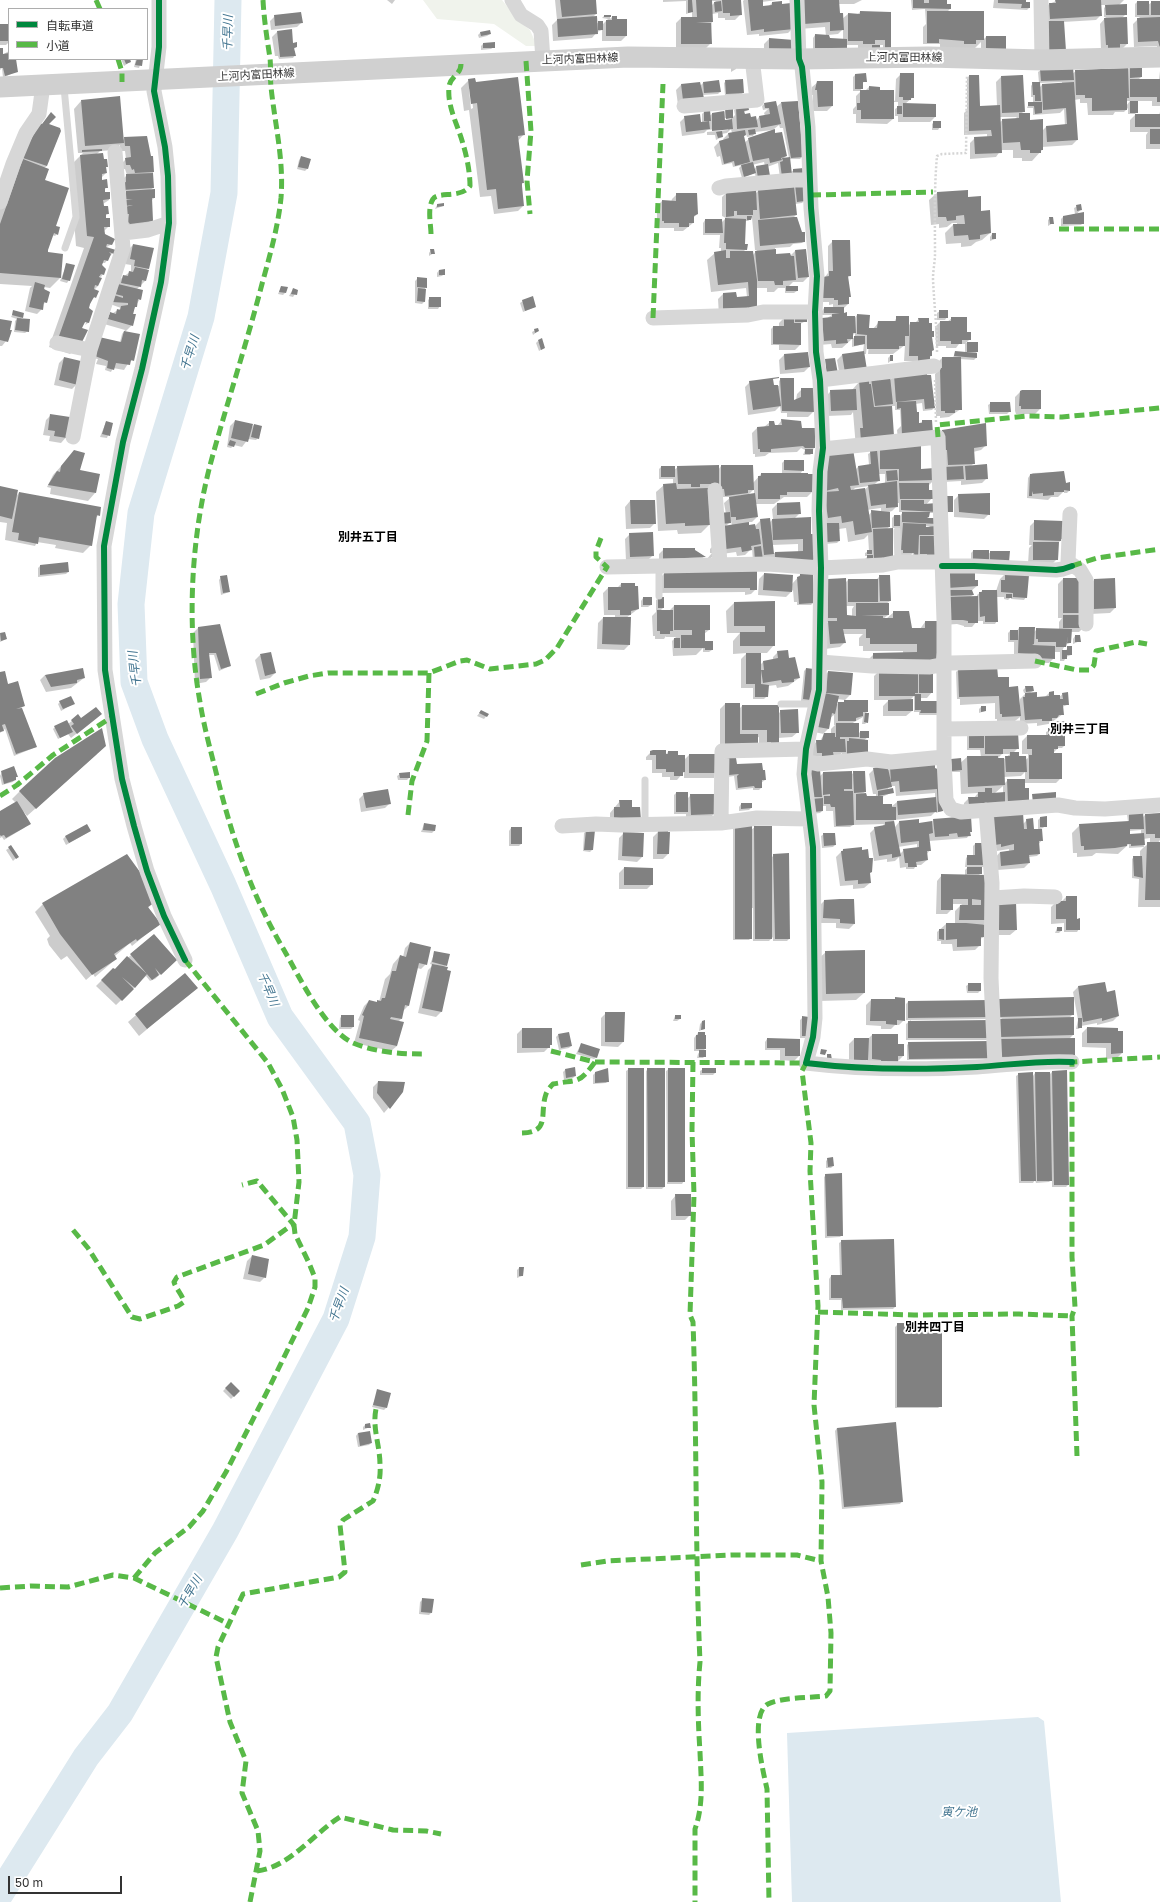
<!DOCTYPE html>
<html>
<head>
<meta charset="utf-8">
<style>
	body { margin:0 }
	#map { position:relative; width:1160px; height:1902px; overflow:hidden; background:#fff; font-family:"Golos Text","Noto Sans JP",sans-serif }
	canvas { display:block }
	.legend { position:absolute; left:8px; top:8px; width:140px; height:52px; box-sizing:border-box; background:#fff; border:1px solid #adadad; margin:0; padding:5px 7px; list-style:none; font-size:12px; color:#333 }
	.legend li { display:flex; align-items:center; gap:8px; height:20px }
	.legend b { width:20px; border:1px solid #adadad }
	.scale { position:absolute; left:8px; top:1876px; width:114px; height:18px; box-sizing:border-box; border:2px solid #333; border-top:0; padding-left:5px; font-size:12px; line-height:14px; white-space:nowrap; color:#333; -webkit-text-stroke:3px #fff; paint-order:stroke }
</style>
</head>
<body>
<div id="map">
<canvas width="1160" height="1902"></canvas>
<ul class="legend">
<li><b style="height:5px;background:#00873e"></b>自転車道</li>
<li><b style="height:5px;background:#58b947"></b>小道</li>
</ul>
<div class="scale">50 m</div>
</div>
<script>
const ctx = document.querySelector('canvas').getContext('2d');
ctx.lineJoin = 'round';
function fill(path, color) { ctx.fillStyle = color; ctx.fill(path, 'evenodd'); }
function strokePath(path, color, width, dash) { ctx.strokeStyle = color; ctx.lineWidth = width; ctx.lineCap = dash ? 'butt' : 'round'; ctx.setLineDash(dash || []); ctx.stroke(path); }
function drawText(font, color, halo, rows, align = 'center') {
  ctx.font = font + ' "Golos Text","Noto Sans JP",sans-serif'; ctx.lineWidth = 4; ctx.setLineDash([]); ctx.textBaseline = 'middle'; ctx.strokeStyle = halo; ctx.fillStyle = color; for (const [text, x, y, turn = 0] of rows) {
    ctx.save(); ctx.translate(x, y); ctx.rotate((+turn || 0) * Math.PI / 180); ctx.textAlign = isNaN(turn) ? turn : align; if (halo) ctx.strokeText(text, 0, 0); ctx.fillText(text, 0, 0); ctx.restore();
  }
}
const green = new Path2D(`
	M423 0H502L519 21 530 30 537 46H526L494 24 437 19Z`);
const water = new Path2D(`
	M1038 1717 1044 1721 1061 1902H792L787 1733Z`);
const shadow = new Path2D(`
	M387 0H395L392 4Z
	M555 0H595L596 14 593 17 596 24 599 22 602 25 608 19 602 18 604 16H610V19L612 17 616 20 626 36 621 41H602V30L597 32 592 38 553 41 552 25 557 20Z
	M663 0H740V15L735 20H725V18H718V13L712 14 711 43 706 48 676 49V23L681 18H692V12L686 14V1L663 2ZM711 1H716L712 5Z
	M744 0H777L762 2 763 8 768 7 772 3 782 6 793 28 788 33 759 36V34L747 35 743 1Z
	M800 0H862L854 4H838L839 14 842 19 848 14 857 15 860 12 890 13V50L883 52V45H879V49L858 48V45H846L813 50V38L815 35 826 36 825 27 799 29ZM843 29V39H830L828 35 838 34Z
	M911 0H946V5L950 9 947 12H983V40L986 37H1005L981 55V42L975 48H940V44H923V27L926 24 925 9 912 10Z
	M994 0H1025L1029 8 1027 10 993 8Z
	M1079 0H1124L1119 5 1126 14 1122 18 1127 44 1122 49 1101 50 1100 24 1106 17H1104V8L1107 5H1101V15L1096 20 1063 22 1043 27 1050 20 1048 21 1047 6 1049 4 1056 1Z
	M1137 2 1148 5 1152 2H1160V50H1157V46L1134 47 1133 24 1140 17H1135V4Z
	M275 16 302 22 297 27 271 30 270 21Z
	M0 25H9V42L6 45H0Z
	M277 32 296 47 292 51H295V55L293 58 279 59 278 56H275L272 37Z
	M480 33 490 34 487 36 479 38 478 35Z
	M769 39 793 41 764 54V44Z
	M483 44 494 47 491 49 481 50V46Z
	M0 49 2 55 9 51V59H15L17 71 3 78 2 68 0 70Z
	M121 59H129L130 62 124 66Z
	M136 59H142L139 68 134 67Z
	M1130 65 1141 77 1138 80H1159L1160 71V106H1152V101H1137V112L1135 114H1128V108L1124 112H1115L1113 115H1088L1087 103H1080V99L1074 100 1077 140 1072 145 1042 147V150L1032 161H1022V158H1013V150H1001L996 157 970 159V143L975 138 987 137V134L964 135V113L967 110V78L969 76 978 107 997 106 996 82 1001 77 1024 111 1021 114 1042 131 1046 127 1065 126 1064 109 1060 113 1033 115V108H1027L1029 103H1033V97H1031V86L1033 83H1039L1038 72 1041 70 1072 74 1076 71 1128 69ZM1062 82V84L1042 85 1039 88V83ZM1126 101H1130L1126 106ZM1000 117H1017L1014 120H1003L1000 122Z
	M736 66V69L731 72V68Z
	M901 74 913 97 905 104 935 105V117L930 122H898V116H895V109L898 107V102H893V119L887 124 856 123V114H853V109L856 106V96L861 91H865L869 87 895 101 896 79Z
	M855 75 866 81 862 83V88L860 91H853V77Z
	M469 80 475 83 524 134 518 141 523 183 521 185 523 206 518 211 494 214 491 196 480 197 469 110 464 111 461 88ZM469 89H471L473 108 471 109Z
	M726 81 743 93 741 95 725 96 724 83Z
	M818 82 832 106 827 111H813V95H811L812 87Z
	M703 83 720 92 718 94 703 95 678 105 676 90 681 85 699 87Z
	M81 101 123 140 125 138 153 172V188L150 190 154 198 152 200V221L147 226H128L121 197 127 191H122V180L127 175 125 169 121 170V164L126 159 125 151H120V145L115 150 100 151 97 154 106 173 101 178V181L107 187 104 190V193H109V200L103 204 108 214 105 216 109 226 103 232 112 244 105 248 114 251 105 263H102L103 274 101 277 95 275 100 279 98 286 94 290 95 297 92 299 88 309V323L85 325 87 321 82 325 80 344 70 354 49 347 84 248 76 246 70 166 83 153H78L74 109Z
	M781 103 802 157 800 159H789L791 172 794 170 803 169 780 178 778 163 767 167 756 180 755 173 742 178 739 168 742 165 733 167 732 163 722 165 720 156 717 157 714 147 719 142 724 141 723 139 728 134 732 133 731 129 727 133 721 134 722 137 716 140 715 135H707V132L728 130V128L707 130 704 133 682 136 680 122 685 117 702 123V114L704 112 709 116 712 114 724 112 726 109 732 118 735 115 734 110 736 108 748 110 744 112V115L756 121 759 117 765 116 764 113 768 109 763 110 762 106 764 104 776 107ZM721 118H731V120H721ZM779 125 780 128H783L789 158 783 159 786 156 775 135 774 129ZM773 130 749 139 744 143 743 137 746 134 747 137 753 136 755 132ZM764 162 765 166 756 167 754 170 752 165Z
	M1160 112V149H1146V135L1148 132H1130V120L1135 115H1159Z
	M934 122 940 127 938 130H932V124Z
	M48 124 47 166 44 168V179L57 234 55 236 52 235 46 253 61 277 50 288 44 287 47 302 43 304 42 309 37 314 25 311 30 288 32 286 0 284V207L19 163Z
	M301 157 307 169 305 171 297 169 299 160Z
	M795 185 804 201 802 203 795 204 796 215 793 218 804 241 802 243 793 244 790 247 775 248V255L790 256 795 251 805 250 808 277 803 282H793L788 287 797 291 794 293H785V288H778L774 292H767V288H756V296L719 316 718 299 723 294 736 298 747 297 746 288 711 292 707 260 715 253 721 252V248H719L720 235H703V223L705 220 721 223 726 218 722 216V197L727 192 756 193 758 191 793 188ZM752 218 755 250H757L753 255 743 252 746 249 744 245 745 221H748Z
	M967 191V198L980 212 990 233 982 240 976 242 971 246 961 247V243L946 244 945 233 953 225H957V223H952L947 227 939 228V224L931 225 929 200 937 193Z
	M677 194 696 215 693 218V223L683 231H674V228H659V226H657V206L662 201 671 202 672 199Z
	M437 205 443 206 435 209Z
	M1080 205 1081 209 1077 214 1083 223 1081 225 1061 226V219L1063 217 1075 214 1074 208Z
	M1050 218 1053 223 1048 226V220Z
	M992 234 995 239 990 241V237Z
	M833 241 850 276 847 278 848 304 843 309V314L846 317 854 319 857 315 868 330 873 329 879 322H894L897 317 908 326 911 323H915L919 319 928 324 933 336 931 338V356L929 358 913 368V361H904L905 345 893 354H868L870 332 868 335 866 354H863L840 377 837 360 842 355 863 352 864 344 852 347V339L842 348H832L831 344 819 345 818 324 832 315H822V311L824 308H833V304L829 305V302H819L825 277 828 273V246ZM855 333V337L852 339V336Z
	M133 245 148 268 146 271V280L137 289 140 299 134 308 132 325 125 332 133 360 129 362 124 370 113 368 111 372 105 370 106 366 96 364 98 359 93 358 120 342 122 334 125 330 104 324 105 318 121 308 110 304 118 281 131 271V265L125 264 128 250Z
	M431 250 434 253 429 256V253Z
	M67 264 69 280 67 283 60 281Z
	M439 270H444V274L442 276 437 277V273Z
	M418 278 426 279 424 302 422 304 415 303V281Z
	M281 287 285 293 283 295 278 294Z
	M293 289 297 291 293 297 289 296Z
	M430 298 440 306 438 309H428V300Z
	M523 301 535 307 523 312 520 303Z
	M14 311 22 317 21 319 28 331 25 333 14 332 15 321 17 319 11 317Z
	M940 311 947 317 945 320H937V313Z
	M784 318H794L806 321 800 324V345L795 350H779V345H771V329L773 327H779V323Z
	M952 318 966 333 970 339 966 343H977V352L975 354 976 358 974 360 960 359 961 409 949 417 940 418V416H936L935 374 937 372V363L942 358H953L955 352 965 353V344H959L956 348H946V346H936L935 327 940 322H947Z
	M0 320 9 330 11 331 10 336 2 346H0Z
	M537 329 538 331 533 335 532 332Z
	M538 341 544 348 539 351 536 343Z
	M784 355 809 367 804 372 780 374 779 360Z
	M890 356 892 360 888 363V358Z
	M64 358 77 384 72 389 54 385 59 363Z
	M926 373 934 408 932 410 923 411 922 403 915 404 918 424 923 421H931L898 441 897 430 901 426 900 410H895V406H891L856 448 853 412 851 415 827 416 826 396 831 391 852 390 859 382 872 379 889 381 894 376Z
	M781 379 791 401 796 400 797 394 802 389 813 412 808 417H787V413H781L780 406 775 411 748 415 745 387 750 382 773 386H779V381Z
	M1040 391V409L1035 414H1016L1015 411V397L1020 392Z
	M991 403 1010 411 1007 414H989L988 405Z
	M51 415 68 435 61 443 49 441 50 436 43 435 46 420Z
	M782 420 801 431 814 447 812 453 810 455H803L805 450 801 448 797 452 769 453 765 456 755 457V454H753L752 433 757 428 764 427 770 422 774 426H777Z
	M235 421 250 429 254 425 258 438 256 440 248 439 242 447 234 445 231 448 227 447 230 426Z
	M106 422 112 424 107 438 100 437Z
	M942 431 986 445 981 450 973 452 974 463 971 466 987 478 982 483 961 485V481L943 482 937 436Z
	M880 447 920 470 934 480 929 485 928 491 932 498 926 505 936 504 934 513H929L926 519H936L934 553 913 559V553L908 558 898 557V529L900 528H892V518L894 516H900L903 512H899V503H897V506L892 511 889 512V527L886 530 892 559H865L868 556H865V553L869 551 868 535 864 539 848 542 846 528 839 529V541L837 543 825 544 822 461 856 469 858 467 869 465 868 454ZM879 474H885V484L874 485 879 480ZM869 486 864 490 852 491 855 488ZM881 508V512L872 511 869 515 866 510ZM925 526H930L926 530Z
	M75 451 79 471 95 493 88 501 50 494 51 488 47 487 53 475Z
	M784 461 803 470 800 474 812 492 807 497H784L774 504H756L757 517 752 522H748V526H755L761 520 770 522 773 519 772 509 777 504 800 513 794 519 810 535 814 561 753 562 752 548 745 555 737 556 736 552 722 554 719 532 725 525 718 526 726 514 724 503 731 497H723L709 525 701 533 678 534 677 530 658 531 656 492 664 485 673 484V479H659V469L661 467 674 470 678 467 718 470 721 466 753 483 761 474H782V463ZM754 489V495L747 496ZM731 521 732 526H726ZM798 544V552L773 553 772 545Z
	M1063 472 1066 484 1069 491 1067 493H1064V491L1058 497H1051L1048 500 1027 498 1028 478 1030 475 1033 473Z
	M0 487 15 497 19 493 99 515 95 518 91 545 83 553 55 548 56 545 37 542 35 546 5 540 7 523 0 522Z
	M959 495 989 514 984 519 954 517V500Z
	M630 501 655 523 650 528 626 529 625 507Z
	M1035 521 1062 539 1058 543 1057 559 1052 564H1028L1029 548 1032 545H1029L1030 526Z
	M630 534 653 555 648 560 626 561 625 539Z
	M712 547 714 555 707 562 659 564V554L664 549 694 550 706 560 712 553H710V549Z
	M973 551 988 554 991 552 1008 561 971 562V553Z
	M40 566 68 572 66 574 38 577V568Z
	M667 570 756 571V589L751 594 745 595V592L659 593 662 576Z
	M764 574 792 584 800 575 813 603 811 605H797V602H794L793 590 786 597 758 595 759 579Z
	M1005 574 1026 597 1024 600 1011 599V597L1008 600 1004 599V597H996L997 621 995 624H983V621H977L972 627H964V626L957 624 943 625 942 576 974 581 977 586 971 591 973 595 970 597H977V595L982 591H996L1000 579Z
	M880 576 890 601 886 604 888 615 883 619H886L894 612 911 629H920L925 622H939L918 672 932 692 927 698H920V702H939L937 715H919V712H914V696L909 701 912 711 906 716H883V706L889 700H874V676L880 670 866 662 874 654 903 653V651H863V646H859V638L863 634H843L845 642 840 647 825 649 823 627 828 622H823L824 585 845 583 848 580H876ZM846 606H854L852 609V616H846Z
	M221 577 229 592 221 595 219 580Z
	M1063 579H1081L1084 627 1079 632H1071L1070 643 1065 645 1062 651H1066L1068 646 1071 655 1066 657 1064 661H1060V652H1054V658L1049 663H1032L1014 658V642H1008V633L1010 631H1017L1019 628 1034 632 1037 629 1059 630V622L1062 618H1058V584Z
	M1094 580 1115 608 1110 613 1090 614 1089 585Z
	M621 584 638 609 626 618 629 645 624 650 597 649 598 623 603 618H615V615H604L603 593 608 588H617Z
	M643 598H651V605L648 607H641V601Z
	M659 598H663V608L660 611H669L674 606 709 630 704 634V642L712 650 709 652H703V648L696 655 673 656 672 641 676 637H666V636L664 639H655V636H653L652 616 656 612V600Z
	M774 602V645L767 653H760V665L763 662 773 660V657L778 652 799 678 788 686 777 688 776 685 768 686 767 696 764 699H753V688H741V659L747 653 733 654V641L740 633H727L726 611 734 603Z
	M198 628 230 666 219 671 214 655H208L211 677 206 682 195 684 193 633Z
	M5 633 6 639 0 642V634Z
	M1075 636 1080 641 1073 644V639Z
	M260 655 275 673 270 678 260 680 255 660Z
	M806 669 810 700 808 702 801 701 804 671Z
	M82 670 84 678 71 688 46 692 40 680 45 675Z
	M958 670 998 678 1008 688 1019 705H1020V699L1026 693H1024L1023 690 1026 687 1033 691 1030 693 1036 698H1044L1049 693 1053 696 1059 697 1063 694 1067 705 1062 707 1063 714 1052 722H1064V746L1062 748H1058L1052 754 1061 778 1056 783H1024L1028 803 964 809V803L969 798H974L978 793 961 794 960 772H950L967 757H981L980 750H967V735L985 733 1018 748 1013 753 1025 760 1028 758V754H1022V741L1027 736H1046V732L1052 729 1054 723 1037 726V723L1020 724V717L1015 721H997V719H995V703L960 705V699H957L956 672ZM1002 754H1010L1004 759H997ZM1025 772V780H1008L1004 784 1003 777 1021 776ZM1003 786V793H995Z
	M828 672 852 674 850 695 845 700 837 699 836 705 839 703 867 712 865 714 867 722 865 724H862L863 717 851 724 858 734 860 732 868 737 842 759V753L839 756 812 757V746L817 741H820L824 734 814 732 823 677ZM834 715V725H835L831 729V734H823L828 729 830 718Z
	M0 673 24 706 21 708 36 747 14 756 5 729 0 733Z
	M60 702 73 704 61 711 58 704Z
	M725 704 739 709 742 706H778V714L781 711 798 732 792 737 778 738V744L759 749V737L720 748V709Z
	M981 707 985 711 979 713V709Z
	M481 711 488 714 484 719 477 716Z
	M78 716 81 720 95 719 71 738 68 734 58 739 53 729 55 727 68 724Z
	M651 752 665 755 668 752 684 760 689 755H718L714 778H684V772L677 780H670V777H662V773H652V760H646V757Z
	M97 754 27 816 23 811 29 823 24 828 4 840 2 837 0 838V813L16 803 12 799 20 791Z
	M725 756 736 767 765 780 761 783V788L759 790H753V788L736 790 734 776 727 777Z
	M934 765 942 811 936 813V811L931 816 894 820 895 827 899 822 919 824 931 822 934 820 971 831 967 838 929 841 930 850 926 855 927 860 921 865H916L914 869H906V867L900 868 899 857 895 861 887 862V859L874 861 870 833 875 828 882 827 884 824 853 825 850 827H834L833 811H826V806H822V811L820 813 812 814 810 802 820 776 823 773 851 772V775L854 772 865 792 862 794 866 797H876V794H873L869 774 874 769 887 771 891 768ZM890 786H895L896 796 935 793V798L897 802 891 807 882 805V797L893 792 887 790ZM917 844V849L904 850 900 854 898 847Z
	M2 772 17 776 13 782 2 785 0 776Z
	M400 774 409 778 407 780H398L397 776Z
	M676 793 687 799 691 795 714 814 709 819H686V814H674V795Z
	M364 794 390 803 385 808 361 812 359 799Z
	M620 801 631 808 610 825V813Z
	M741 804 751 808 749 810 739 811V807Z
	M1129 812 1142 818 1145 815 1160 814V840L1158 843H1160V907H1138L1139 879 1132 878V859L1134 857H1140V851L1144 847 1129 848V844L1118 854 1096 853 1092 856 1077 857V853H1073L1072 833 1080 825 1128 822 1127 814ZM1141 830V834L1129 836V831ZM1150 838V843L1144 847 1143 839Z
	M1040 818 1046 826 1041 829 1042 840 1038 845 1039 854 1037 856 1029 857V863L1024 868 997 870 995 858 1000 852H1009V849L997 851 988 821 1023 824 1027 820 1033 830H1038V820Z
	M424 824 434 831 432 833 421 832Z
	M87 826 90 831 87 833 66 845 63 839 65 837Z
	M755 827 771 858 774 855 789 939 787 941H773V937L769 941H753V908H751V938L749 940H733V828L751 830Z
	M511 828 521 844 519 846H509V831Z
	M586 831 592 850 590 852 583 851 584 833Z
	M658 832 668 854 663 859H653V837Z
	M624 833 642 857 637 862 618 860 619 838Z
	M824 834 835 845 833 847 822 848 821 836Z
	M975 844 985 867H981V873L978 876 989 920 982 926 986 936 980 939V945L975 950 953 951 952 944H941V941H937V932L946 924H955V911L962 904H952V909L947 914H936L937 881 942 875 965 876V870L968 867H965L966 858 968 856H973V846Z
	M9 848 17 857 13 861 6 850Z
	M844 849 869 874 870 883 864 888 853 889V885L840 886 836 857Z
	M624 868 652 884 647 889H619V873Z
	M1066 897 1079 929 1077 932H1064V923L1051 924V907L1056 902H1061Z
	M824 901 854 924 849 929 836 928V923H819V906Z
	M152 903 148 908 159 924 132 946 130 943 115 956 116 959 95 977 93 974 86 980 67 956 61 960 49 945 47 939 50 936 35 912 43 904Z
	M993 909 1016 930 1010 935H994Z
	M1057 928 1061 931 1059 933H1055Z
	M410 943 426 964 421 969 417 968 408 1006 403 1011 401 1019 398 1022 397 1046 391 1051 354 1043 360 1021 358 1020 364 1006 369 1001 376 1003 379 1002 385 979 390 974 393 964 400 956 403 957 405 948Z
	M435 952 446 965 444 967 446 971 450 972 441 1012 436 1017 418 1013 428 970 433 965 430 964Z
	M826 952 864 993 856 1000 818 1001V959Z
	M131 955 170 965 155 979 150 981 146 976 116 1005 96 986 113 969 114 970Z
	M969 984 980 991 978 993H967L966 986Z
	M1078 987 1106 993 1118 1016 1113 1021 1097 1025V1023L1081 1026 1079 1029H1076L1078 1020 1073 992Z
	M196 988 139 1036 128 1022 136 1015Z
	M904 999V1020L899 1025H895L891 1029H881V1026L866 1025V1005L871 1000Z
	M989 1001 987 1019 911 1020V1022H990L988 1040H906V1024L911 1020H906V1004L908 1002Z
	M997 1002 1073 1014 1069 1018 1073 1035 1069 1039 1074 1054 999 1059 998 1043 1002 1039H998V1022L1002 1018 998 1019Z
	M606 1013 623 1042 618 1047 601 1046V1018Z
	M342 1016 353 1027 351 1029H339L340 1018Z
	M675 1016 680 1019 677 1021H673Z
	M803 1017 807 1036 805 1038H800V1020Z
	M702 1022 704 1029 699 1031 700 1024Z
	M1087 1028 1117 1029 1122 1053 1117 1058 1106 1059V1048L1082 1047V1033Z
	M522 1029 551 1044 549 1047 544 1052 517 1053V1034Z
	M698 1033 705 1036V1049L703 1051 705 1056 703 1058H697L698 1054 700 1051H694V1038Z
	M558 1035 571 1046 569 1048 559 1050 556 1037Z
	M872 1035 897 1045 903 1056 898 1061 867 1064V1060L862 1065H849V1044L854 1039H868Z
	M767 1039 784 1040 799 1056 794 1061 780 1060V1050H765V1042Z
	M990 1042 988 1059 907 1060V1045L909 1043Z
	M581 1044 597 1057 594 1059 576 1054Z
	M629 1069H643V1187L641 1189H626V1071Z
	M648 1069 664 1187 662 1189H646V1071Z
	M669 1069 684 1181 682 1184H667L666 1071Z
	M703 1069 715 1073 713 1075H700V1071Z
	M565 1070 575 1076 573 1078 564 1080 563 1072Z
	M1052 1072 1068 1185 1066 1187H1052V1179L1049 1182 1036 1183 1035 1180 1033 1183H1019L1016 1076 1019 1074 1033 1076 1035 1073 1049 1075Z
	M595 1073 608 1081 606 1083 593 1084V1075Z
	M378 1082 402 1092 384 1113 373 1098V1087Z
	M828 1159 833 1166 831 1168H826V1161Z
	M826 1175 842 1235 840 1237 825 1238 824 1177Z
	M676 1195 690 1215 685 1220H671V1201Z
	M893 1240 895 1307 893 1309 841 1310V1300H829V1279L831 1276H840L839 1243 842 1241Z
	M252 1256 265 1277 260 1282 243 1279 247 1261Z
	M519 1268 522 1276 517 1278V1270Z
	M898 1324 941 1406 938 1408H895V1327Z
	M231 1383 239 1391 231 1399 223 1391Z
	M378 1391 386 1408 384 1410 372 1407Z
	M365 1425 370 1427 363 1430V1427Z
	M837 1428 902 1501 900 1504 842 1509 835 1431Z
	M369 1432 371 1443 369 1445 358 1447 356 1436 358 1433Z
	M423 1599 431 1613 429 1615 419 1614 420 1602Z`);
const river = new Path2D(`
	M0 1894 86 1757 120 1713 225 1531 336 1319 362 1237 367 1175 357 1123 280 1017 223 885 155 739 134 682 131 604 141 513 201 317 224 193 228 0`);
const building = new Path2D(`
	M560 0H596L597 14 562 17Z
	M688 0H692L693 12 688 13Z
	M696 0H712L713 22H696L711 23 712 44H681V17H697Z
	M722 0H741L742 15 730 16V13H723Z
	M748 0H763V6L772 5V2L782 1V4L791 3 794 29 764 32V29L751 31Z
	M802 0H839L840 13H843L844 30 830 31V22L804 24Z
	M913 0H924V3H929V0H947V4H951V9L913 8Z
	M998 0H1026V2H1030V8H1021L1022 4 998 3Z
	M1055 0H1101L1102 16 1050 19 1049 3H1056Z
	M721 1 722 11 715 12 714 2Z
	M1137 1H1149V15H1137Z
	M1151 1H1160V15H1151Z
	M1127 4V15H1106L1105 5Z
	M860 11 891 12V50H885V40H875V44H863V41H848V13L860 14Z
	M927 11H984V40H976V44H964V41L939 39V43H927Z
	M301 12 303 23 275 26 274 15Z
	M604 15H611V17H604Z
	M597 16 598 34 558 37 557 19Z
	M612 16H617V19H627V36H606V20H612Z
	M1127 17 1128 44H1120V49H1108V45H1106L1104 18Z
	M1160 17V48L1158 41 1138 42 1137 18Z
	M598 21H603V30H598Z
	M1047 21H1064L1066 51 1048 52Z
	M0 24H9V41H0Z
	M292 29 293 43 297 42V47L294 48 296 56 280 57 277 31Z
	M490 30 491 34 481 36 480 32Z
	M815 34 829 35 830 38 847 39V49L815 48Z
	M986 36H1006V51H986Z
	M769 38 794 40V49L769 50Z
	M495 42V48H483V43Z
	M872 45H880V49H872Z
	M0 48H3V54L9 53V59H16L18 72 5 76 3 68H0Z
	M124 59H130L131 62 126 64Z
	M137 59H143L142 66 135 65Z
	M1130 64H1142V77L1130 78Z
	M1073 67 1074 80 1041 81 1040 69Z
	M1128 68 1129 98H1127V110L1092 111V98H1085V95H1076L1075 70Z
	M866 73 867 82H863V89H855V74Z
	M900 73H914V98H911V100H903V97H899Z
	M969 75H979L980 106 1000 105 1002 153 975 154 974 137 992 136 991 130 969 131Z
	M1022 75H1023L1025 112 1002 113 1001 76Z
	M518 77 525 135 518 136 524 183H522V186L524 206 498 209 496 189 487 190 477 103 471 104 468 79 475 78 476 82Z
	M743 79 744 93 726 94 725 80Z
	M1130 79H1160V102H1157V97H1130Z
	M719 80 721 92 704 93 703 82Z
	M817 81H833V106L818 107 817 90H815Z
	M700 82 704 98 683 100 681 84Z
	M1032 82H1040L1041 101H1035V95H1033Z
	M1074 82 1078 140 1047 142 1046 126 1067 124 1066 108 1043 110 1042 84Z
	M869 86 880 87V90H894V119H861V110H857V103H860V90H869Z
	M120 96 124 143 85 146 81 100Z
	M776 101 781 124 761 128 759 116 770 114 769 108H765L764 103Z
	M798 101 803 157 791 158 781 102Z
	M1130 101H1138V113H1130Z
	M1028 102H1042V113L1035 114 1034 106H1028Z
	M903 103 936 104V117H903Z
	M748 105 749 110 744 111 745 114 750 113 751 117 756 116 758 127 737 129 736 107Z
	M897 106H902V114H897Z
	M725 108H733V118L726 119Z
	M710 110 711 121H704V111Z
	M724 111 725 120 732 119 733 129 712 131V113Z
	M51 112 56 117 49 124 60 128 61 131 47 166 23 158 29 143 40 123 42 124Z
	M1019 113H1030V120L1043 119V150H1041V153H1030V150H1021L1020 142 1003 143 1002 119 1019 118Z
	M700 114 701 122 709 121 710 129 686 132 684 116Z
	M1135 114H1160V127H1135Z
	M933 121H941V128H933Z
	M755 129 756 134 749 135 748 130Z
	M775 129V133L782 132 787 156 781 158 782 160 770 163 769 158 753 161 748 138Z
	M1150 129H1160V144H1150Z
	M745 130 746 135 744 136 750 162 735 166 734 161 724 164 719 141 729 138 728 133Z
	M722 131 723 137 718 138 716 132Z
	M147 136 151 156H153L154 172 135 173 134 169 132 170 130 165H126L125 158 131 157 130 146H125L124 137Z
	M102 149V151L82 152V150Z
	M103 153 104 159H107L108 167H106L107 173 102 174V180L107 179 108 188H105V192H110V199L103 200 104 206H108L109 214H106V218H110V227H104L105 234 115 239 112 245 107 244 106 247 116 250 114 254 109 252 111 254 108 261 104 260 102 265 106 269 104 275 101 274 99 277 102 278 98 286 95 285 94 289 99 291 96 298 94 297 90 304 89 308 93 311 89 323 85 322 82 328 88 330 81 344 59 336 94 237 87 236 80 155Z
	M301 156 311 159 308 169 298 167Z
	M790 157 792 175 782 177 780 162 783 161 782 158Z
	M23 159 49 169 45 180 69 188 56 226 60 227 58 235 54 233 48 250V252L63 254 61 278 0 273V224Z
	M753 162 756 173 744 177 741 165Z
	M768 164 770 176 758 178 756 166Z
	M804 168V176H793V169Z
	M153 173 154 188 123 190V183L126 182V174Z
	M804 183 805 201 797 202 795 184Z
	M794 187 797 215 760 219 758 190Z
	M155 189V198H152L153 221 130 224 128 222 129 214H126L125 207 133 205 125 206 124 200 133 199H126V191Z
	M756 189 757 210H753V215H737V211H734V216L726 217V191Z
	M968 190V197L981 196V211L990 210 991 233 980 235V239L969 240 968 235 954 236 953 224H965L964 215 956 216V220L947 221 946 217H938L937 192Z
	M676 193H697L698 214 694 216V223H689V227H679V223H664V221H662V200L676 201Z
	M444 203V206L437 207V204Z
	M1081 204 1082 210 1077 211 1076 205Z
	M1084 212V224H1063V216Z
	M747 216H752L751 220H747Z
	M794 217H797L802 232H805V242L760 246 758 220Z
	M1049 217H1053L1054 224H1050Z
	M725 218 746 219 745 244H748L747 250 726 249V243H724Z
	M705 219H722L723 233H705Z
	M992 233H996V239H992Z
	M832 240H850L851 276H848L851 297H849V304L838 305V300H834V298H823V277L829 276V271H833Z
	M133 244 154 248 149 269 134 266 135 260 130 259Z
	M430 249H434L435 254H431Z
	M776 249V254L790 253 791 256H794L796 280 783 281V285H775L774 281H758L755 251Z
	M806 249 809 277 798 278 795 250Z
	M726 250V258H730V251H753L757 280V310L723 312V293L736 292 737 297 749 296 748 282 718 285 714 252Z
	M66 263 75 265 70 281 62 279Z
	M135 267 149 270 146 281 142 280 141 287 121 283 123 275 128 276 129 271 133 272Z
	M445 269V275H439V270Z
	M417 277 427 278V288L417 287Z
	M35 282 45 285 44 289 50 292 47 303 44 302 43 310 29 307Z
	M118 284 143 290 141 300 138 299 137 307H135L133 314H136L133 326 108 319 110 312 116 314 117 309 120 310 121 306 128 305V303L112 302 114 295 123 298V296L115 294Z
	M281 286 288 287 286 293 279 292Z
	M786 286H798V291H786Z
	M293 288 298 290 297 295 291 294Z
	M418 288 426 289 425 302 417 301Z
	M533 296 536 307 525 311 522 300Z
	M429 297H441V307H429Z
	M824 307H844V313L847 312V316H855L856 333H853V339H847L848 343 836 344V340L824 341 822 318 832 317V314L840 313H824Z
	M13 310 24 313 23 318 12 315Z
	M939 310H948V318H939Z
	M857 314 870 315 869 328H877L878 321H896V316H909V336H905V346H899V349H867V335L857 334Z
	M795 316H807V322H795Z
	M784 317H794V323H801V345L773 344V326H784Z
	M951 317H967V332H971V340H962V344H951V341H940V321H951Z
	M17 318 30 319 29 332 15 330Z
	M918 318H929V323H932V331H934V337H932L934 350 932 351V356H930V363L918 364V356H909L910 322H919Z
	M0 319 12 321 10 330H12L8 342 0 340Z
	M538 328 539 331 535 333 534 329Z
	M124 331 140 334 134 361 131 360 130 365 116 363 114 370 107 368 108 361 95 356 99 337 121 342Z
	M854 336H865V344L854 346Z
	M542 338 545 348 541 350 538 340Z
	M967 342H978V352H967Z
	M864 351 867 370 845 373 842 354Z
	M955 351 977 353V358L954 356Z
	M808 352 810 367 785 370 784 354Z
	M890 355H893V361H890Z
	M64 357 85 362 78 385 59 380Z
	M942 357H961L962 410H955V413H945V411H941L940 368H942Z
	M835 358 838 374 827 376 825 359Z
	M927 372V375H931L935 408 925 409 924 399 896 402 894 375Z
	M890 376 893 404 875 406 871 378Z
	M779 377V378L773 379 774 385H778L781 406 753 410 749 381Z
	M780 378H794V400L801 397V388H814V412L782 411Z
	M869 380V384H871L874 407 892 406 894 436 861 441 860 428H863L859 381Z
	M856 389 857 410 831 411 830 390Z
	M1022 390H1041V409H1021V406H1019L1020 391Z
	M916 401 917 412H919V423H922V420H932L933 434 902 436 901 408 897 409V402Z
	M990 402H1010L1011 412H990Z
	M50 414 70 417 67 438 54 436 55 431 48 430Z
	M781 419 801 421 802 428H815V448H805L803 446 771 449V452H760V449H758L757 427 769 426V421H774L775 425H782Z
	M235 420 253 424 248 442 231 438Z
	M106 421 113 423 110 436 102 434Z
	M986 423 987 446 974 448 975 464 948 465 947 450H943L942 430Z
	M254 424 262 426 259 439 251 437Z
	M230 440 236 442 234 447 228 445Z
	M921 444V469L935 468V480L899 481V469H880V446Z
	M805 449H813V454H805Z
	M853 449 859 485 850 486 851 490 865 488 872 532 855 535 853 521 842 523 841 516 828 518 824 492 839 491 838 488 825 491 829 452Z
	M74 450 85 453 80 470 100 474 96 493 48 485 57 471 60 472 61 466Z
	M877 450 880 481 860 483 858 466 871 464 870 451Z
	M784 460H804V471L784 470Z
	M987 464 988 479 966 480 965 466Z
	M719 465V484H700V487H691V484H678L677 466Z
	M721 465H753L754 490H748V493L725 496 724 489H721Z
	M661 466H675V477H661Z
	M963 466 964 479 945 480 944 467Z
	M897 470 898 480 887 481 886 471Z
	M1064 471 1066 483 1070 482V491L1064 490V492H1054V495L1043 496V493L1033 494 1032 491V496H1029L1030 474Z
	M761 473H808V474H813V492H787V495H780V499H758V476H761Z
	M897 481 898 507 886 508V504L871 506 868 485Z
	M676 483 677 489 708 488 710 525 685 526V523L666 524 663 484Z
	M899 483H929V490H933V499H900Z
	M0 486 18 490 12 519 0 516Z
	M19 492 101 507 100 516 97 515 92 546 39 537 38 544 18 540 19 533 12 532Z
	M755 493 758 517 736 520V517H731L729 497Z
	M990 493V515L959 512 958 494Z
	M945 496H953V512H946Z
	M630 500H655L656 524H631Z
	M901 500H924V504L937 503V512L901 510Z
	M800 502 801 514 777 515V503Z
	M871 510 890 512V527L872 528Z
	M730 512 731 523 720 524 719 513Z
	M902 512H930L929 517 927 518H937V524L902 522Z
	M894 515H900V526H894Z
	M811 517V534H814L815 562 775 561V552L803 551V539L773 540 772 519Z
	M770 518 774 554 764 555 760 519Z
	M1034 520 1064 521 1063 539H1061V541L1034 540Z
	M749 522V525L755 524 756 529H759L761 544 751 546 752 550 742 552 741 547 726 549 723 526Z
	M826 523H839L840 541 827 542Z
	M903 523 926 524V527L936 526V535H919L918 557H915L914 553H903V550H901Z
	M893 528V559L874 560 873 529Z
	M653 532 654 556 630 557 629 533Z
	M920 536H938L935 557H927V554H920Z
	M1033 542H1059L1058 560H1033Z
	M761 546 763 560 755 561 754 547Z
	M663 548H695V550L706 557 663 559Z
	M867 550H872V554H867Z
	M973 550H989V561H973Z
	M990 551H1010L1009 562H990Z
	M867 555H873V560H867Z
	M68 562 69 572 40 575V565Z
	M757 570V590H750V588H664V573Z
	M947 570H975V580H978V586L947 588Z
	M764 573 793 575 792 592 763 590Z
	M1005 573 1029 575 1027 598 1013 597V593L1001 592V580H1005Z
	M800 574H813L814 603 799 604 797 577 800 576Z
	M227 575 230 592 223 593 220 576Z
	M879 575H890L891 601H880Z
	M846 578 847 615 856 616V603H889V615L861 616H883V618H893V611H909L912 628H925V621H940L936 663 873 662V653L917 652V644H870V638H866V629H843L846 643 830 644 828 621H837V618H839H828V579Z
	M1063 578H1082L1085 613H1063Z
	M1115 578 1116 608 1094 609V579Z
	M848 579H878V602H848Z
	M621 583H635V586H638L639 609 631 611V615H620V610H608V587H621Z
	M947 590H972L974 595 947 596Z
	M982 590H997L998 622H985V616L980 617 979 592H982Z
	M1006 594H1012V598H1006Z
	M978 596V623H968V621L963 620H947V597Z
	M643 597H652V605H643Z
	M658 597H664V608H658Z
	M775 601V646H740V632H765V626H734V602Z
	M674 605H710V630H705V641H713V650H705V648H681V635H692V630H674Z
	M657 610H673V631H670V634H660V631H657Z
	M1063 615H1085V628H1063Z
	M603 617H631L630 645 602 644Z
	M220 624 231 666 221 669 216 653H209L212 678 200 679 198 627Z
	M1019 627H1035L1034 644 1032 645 1055 646V659L1037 658 1032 654 1018 653Z
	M1036 628 1072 629 1071 643H1067L1068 636 1066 647H1056V642H1038V639H1036Z
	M1010 630H1018V640H1010Z
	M5 632 7 639 1 641 0 633Z
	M1075 635H1080L1081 642H1075Z
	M674 638H680V648H674Z
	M1067 646H1072V655H1067Z
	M788 650 789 658 795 657 800 678 794 679V682L782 683 781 680 763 683 761 670H764L763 661 778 658 777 651Z
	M1062 650H1067V659H1062Z
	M271 652 276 673 265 676 260 654Z
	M746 653H761V684L769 685 768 697H755V684H746Z
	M997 666 998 677H1009V687L1018 686 1021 716 1002 717V714H1000L999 696 959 697 958 669Z
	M83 668 85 678 77 680V683L51 687 45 675Z
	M806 668 814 669 811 700 803 699Z
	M879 670 918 671V693H915V696H879Z
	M919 670H933V693H919Z
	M5 671 8 684 18 681 25 706 16 709 22 708 37 747 16 754 5 724 2 725 4 731 0 732V672Z
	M828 671 853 673 851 695 826 693Z
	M1025 686H1033L1034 691 1026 692Z
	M1054 691V695H1060V699H1063L1062 693 1068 692 1069 705H1063L1064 715H1059L1057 718H1052V721H1042V719L1025 720 1023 697H1025V693L1037 692V697L1049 696V692Z
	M824 693 839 696 835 714 832 713 829 729 818 727Z
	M915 694H921V701H940V713H920L921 710H915Z
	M71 696 75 704 63 709 59 701Z
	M913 699V711H888V700Z
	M844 700H868V712H863V716L856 718V721H838V702H844Z
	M725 703H740V734H758V746L725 744Z
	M742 705H779V744L771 745V742H767V730H742Z
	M981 706H986V711L981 712Z
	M96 707 102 714 77 734 71 726 74 724 71 720 78 714 81 718Z
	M798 709 799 733H781L780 710Z
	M481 710 489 714 487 717 479 713Z
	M865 713H869L868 723 864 722Z
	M67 720 73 732 60 738 54 726Z
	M1054 721H1065V746H1058V749H1054V753H1062V779H1029V755H1032V749H1027V735H1048V728H1054Z
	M836 723H859V737H840V739H845L846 752H833L834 757H822V753H817L816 740H822L824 733H835V737H836Z
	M102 728 106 746 36 809 19 791 55 758Z
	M860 731H869V738H860Z
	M969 732H984V748H969Z
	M1018 732 1019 749H1003V754H985V733Z
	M849 738 868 740V754H847V741H849Z
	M653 750H666V754H668V751H678V755H685V772H683V776H674V772H666V769H656V755H650V751Z
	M735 752 737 764 762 763 763 770H765L766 780H762V788H755L754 786 738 788 737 776 739 774 729 775 727 753Z
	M1010 752H1019V756H1026L1027 772H1006L1005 756H1010Z
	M689 754H719L720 773H689Z
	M967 756H998V758H1004L1005 785 968 787Z
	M961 758 962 770 952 771 951 759Z
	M935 764V768L940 770 943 811 938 812 937 789 900 792 899 781 891 782 890 767Z
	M14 766 18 777H16V780L4 784 1 771Z
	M884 766 888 768 892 787 877 790 873 768Z
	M810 769H820L822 797H812Z
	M852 771V789H844V791H853L854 825 836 826 835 807H831L830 804H824V796H830V794L823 795V772Z
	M853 771H865L866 792 854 793Z
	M410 772V778H400L399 773Z
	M1007 779H1025V788H1029V803L1008 804Z
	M893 788 894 793 878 796V791Z
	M985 788H992V793L1005 792V805H969L968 797H978V792H985Z
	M388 789 391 804 366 808 363 793Z
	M676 792H688V812H676Z
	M1056 792V801L1033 803 1032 794Z
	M866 793 867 796H883V804H892V807H896V820H856V794Z
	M690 794H715V814L691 815Z
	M936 797 937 812 898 815 897 801Z
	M823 798V811L814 812 812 799Z
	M619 800H632V807H640L641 820 614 821V807H620Z
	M17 801 31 824 6 838 4 835 1 836 0 835V811Z
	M741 803H752V808L741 809Z
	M1143 810 1144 829H1130V834L1144 833 1145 845 1131 846V844H1127V846L1115 848 1084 850V846H1081L1079 824 1129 821V811Z
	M1023 812 1024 829H1027L1026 819 1033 818 1034 829H1042L1043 841H1039L1040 854 1029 855 1030 863 1001 866 1000 852 1014 850V844L1001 847V844L995 845 992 815Z
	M1160 813V838H1155V834H1146L1145 814Z
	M971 816 972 832H970L971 836 958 837 957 833 949 834V836L935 837 933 819Z
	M1047 816V827H1040V817Z
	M919 819V823L932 821 933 833 929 834 931 851H927L928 860 916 862 917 867H908V863H905L903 849 919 847V841L901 843 899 821Z
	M894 821 901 856 892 858V854L879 856 874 827 885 825V822Z
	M424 823 436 825 435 831 423 830Z
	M87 824 91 831 69 843 65 836Z
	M735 824H752V939H735Z
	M754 826H772V939H755Z
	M511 827H522V844H511Z
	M668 829V832H670L669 854H657L658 831Z
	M586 830H595L593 850H584Z
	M623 832 644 833 643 857 622 856Z
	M823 833H835L836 845 824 846Z
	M1147 842H1160V900H1145Z
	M975 843H985L988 865H967V855H975Z
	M11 845 19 857 16 859 8 847Z
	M862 847V850L868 849 869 858H873L872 872 870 873 871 883 858 884V880L845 881 841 851H843V849Z
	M789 853 790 939H775L773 854Z
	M127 854 140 872 154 903 148 907 161 924 137 941 136 939 114 954 117 959 92 975 60 934 42 903Z
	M1133 856H1142L1143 878 1134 876Z
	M624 867 653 868V885H624Z
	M967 867H982V874H967Z
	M941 874 987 875 990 920H959L960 905H968V899H953V910H941ZM972 899 981 900V905H972Z
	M1066 896H1077V919L1080 918V930H1066V919H1056V901H1066Z
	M840 899H854L855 924 840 923V919L823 918 824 900Z
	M998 902H1016L1017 930H998Z
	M946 923H966L987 925V937H981V946L957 947V939L946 940Z
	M1057 927H1062V931H1057Z
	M939 929H944V940L939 939Z
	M154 934 177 960 161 975 155 968 159 975 152 980 130 954Z
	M410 942 431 947 427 965 419 963 409 1006 405 1005 402 1019 391 1017 390 1019 404 1022 397 1046 359 1038 364 1016 362 1015 369 1000 377 1002V1000L381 1001 382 998H385L392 971H396L400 955 406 957Z
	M865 950V993L826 994 825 951Z
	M434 951 450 954 447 966 432 962Z
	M127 956 147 974 135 988 122 977 134 989 122 1001 101 980 113 968 115 969Z
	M432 964 448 967 447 970 451 971 442 1012 422 1008Z
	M185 973 198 988 147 1029 135 1014Z
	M1105 982 1107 992 1115 990 1119 1016 1102 1021V1018L1083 1022 1078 986Z
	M968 983H981V991H968Z
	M895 997 905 998V1021L897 1020V1025L886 1024V1021H870L871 999H895Z
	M1074 997V1015L999 1017V999Z
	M990 1000 991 1017 908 1018V1001Z
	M605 1012H625L624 1042H605Z
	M341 1015H354V1027H341Z
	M675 1015H681V1019H675Z
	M802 1016 809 1017 808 1036H802Z
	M1074 1017V1035L1000 1037V1019Z
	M1078 1018H1082V1028H1078Z
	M705 1020V1029L701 1030 702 1021Z
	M991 1020V1038H908V1021Z
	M1087 1027 1118 1028V1031H1123V1053L1111 1054V1043H1087Z
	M522 1028H552V1045H550V1048H522Z
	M569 1032 572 1046 561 1048 558 1034Z
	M698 1032H705V1035H706V1049H696V1035H698Z
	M872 1034H898V1044H904V1056H898V1062H881V1060L872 1059Z
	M767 1038 800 1039V1056H785V1048H767Z
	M854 1038H869L868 1060H854Z
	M1075 1038V1055L1001 1057 1000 1039Z
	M991 1041V1058L909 1059 908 1042Z
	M581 1043 600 1049 597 1058 578 1052Z
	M821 1049 827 1050 825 1055 820 1054Z
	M699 1050H706V1057H699Z
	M827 1054H831L832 1060H827Z
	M575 1067 576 1076 566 1078 565 1069Z
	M608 1068 609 1082 595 1083V1072Z
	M628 1068H644V1187H628Z
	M647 1068H665V1187H648Z
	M668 1068H685V1182H668Z
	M702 1068H716V1073H702Z
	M1067 1070 1069 1185H1054L1052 1071Z
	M1033 1072 1036 1181H1021L1018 1073Z
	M1035 1072H1050L1052 1181H1037Z
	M378 1081 405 1082 403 1092 390 1109 377 1093Z
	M833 1157 834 1166 828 1167 827 1158Z
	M842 1173 843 1236H827L825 1174Z
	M675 1194H691V1216H676Z
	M894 1239 896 1307 843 1308 842 1298H831V1275H842L841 1240Z
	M252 1255 269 1259 266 1278 248 1274Z
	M519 1267H524L523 1276H519Z
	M897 1323H942V1407H897Z
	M231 1382 240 1391 234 1397 225 1388Z
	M377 1389 391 1393 387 1408 373 1405Z
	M896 1422 903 1502 844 1507 837 1428Z
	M370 1423 371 1428H365V1424Z
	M370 1431 372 1443 360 1446 358 1433Z
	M422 1598 434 1599 432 1613 421 1612Z`);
const path = new Path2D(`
	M937 352C937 327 934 303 933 279 933 270 935 262 935 254 935 221 934 189 937 156L942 154 966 153 967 75
	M935 380 936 423`);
const lane = new Path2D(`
	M64 87 76 217 65 248
	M897 531 898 562
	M659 566V596
	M781 704H817
	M645 824V780`);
const street = new Path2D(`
	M159 0V47L154 91 165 147 168 176 169 223 161 282 142 369 123 442 104 546 105 670 122 779 134 826 147 871 164 916 185 960
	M512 0 521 15 537 25 541 31 543 60
	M797 0 799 59 802 67 808 127 811 208 817 276 815 312 816 352 820 380 823 448 820 471 819 511 821 568 819 690 806 749 804 774 813 847 815 1018 813 1037 806 1063C863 1070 920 1070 977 1067 1009 1065 1040 1060 1072 1062
	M1041 0 1042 60
	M684 106 757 100 752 58
	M719 188 726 186 794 180H810
	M0 202 13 164 26 133 39 114 43 85
	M123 233 148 230 169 223
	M653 318 748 315 763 312H815
	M57 343 90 350 123 248 115 152
	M820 380 934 366
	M73 437 90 350
	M823 449 938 437 944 620V759L946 800 951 809 961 812 1058 805 1075 808 1105 809 1160 805
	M715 490 720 564
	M1070 514 1068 562 1080 570 1086 580V624
	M942 566H974L1056 570 1063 569 1072 566
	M607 567 768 564 821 568 883 565 898 562H942
	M820 662 872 666 930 667 951 663 1035 661
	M944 729 1021 728
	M805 761 818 764 867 759 891 762 944 757
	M986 810 992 883 991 978 995 1065
	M721 823 722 751 806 749
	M562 826 596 824 621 825 721 823 757 818 809 819
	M993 898 1024 896 1055 897`);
const secondary = new Path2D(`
	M0 87 628 57 799 59 928 57 1042 60 1160 57`);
const quiet = new Path2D(`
	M96 0 100 9
	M263 0C264 19 267 39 270 58 271 68 270 78 271 87 275 125 284 160 281 198 278 227 270 255 262 284 247 342 228 400 212 458 191 534 186 625 200 702 204 727 211 752 217 776 232 838 252 896 284 950 300 978 324 1029 353 1043 374 1052 401 1054 422 1054
	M118 59 122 72V82
	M526 61 531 131 527 181 530 214
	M811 195 933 192
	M1059 229H1160
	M431 234C431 225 427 208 433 199 438 191 461 199 470 186 470 173 467 157 463 144 458 125 447 107 449 87 450 76 461 75 461 64
	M653 318 663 84
	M938 437 937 425 1027 416 1062 417 1160 408
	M1072 566 1097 558 1160 549
	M1035 661 1077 670H1090L1094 665 1096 651 1136 642 1147 644
	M256 694 284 683 309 676 328 673H429L460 661 467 660 490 669 536 664 545 660 557 648 607 567 596 557V551L601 538
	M0 796 17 785 53 755 112 717
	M408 815 412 781 427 741 429 673
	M551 1051 595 1062 806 1063 802 1071 811 1143 810 1171 818 1306 814 1405 822 1482 821 1561 828 1597 831 1633 830 1691 826 1696C810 1698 782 1697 768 1704 749 1714 763 1771 767 1789L769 1902
	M693 1062 692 1130 694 1195 690 1315 693 1322C697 1436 695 1549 700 1662 697 1692 698 1722 700 1752 701 1778 704 1804 695 1829V1902
	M522 1133C551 1132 539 1114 546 1094 547 1091 550 1087 553 1084 579 1079 578 1085 595 1062
	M73 1230 88 1248 132 1317 140 1319 178 1306 184 1302C182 1294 176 1289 174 1282L177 1277 264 1245 289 1227 294 1225 257 1181 242 1185
	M818 1312 914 1315 1019 1314 1072 1316
	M1077 1456 1072 1316 1075 1307 1072 1257V1062L1160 1057
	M581 1565 607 1561 731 1555H797L821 1561
	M134 1578 155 1553 189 1527 203 1511 226 1472 269 1388 308 1308 315 1287V1278L309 1263 295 1234 294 1225 299 1182 297 1140 293 1117 282 1089 268 1063 185 960
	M0 1588 31 1586 68 1587 113 1575 134 1578 229 1624
	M257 1871C290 1867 313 1834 340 1817L393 1830 426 1831 441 1834
	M250 1902 260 1851 258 1831 242 1793 246 1761 230 1722 216 1657 218 1647 243 1594 339 1577 345 1572 340 1525 343 1520 373 1501C378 1490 381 1477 380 1465 380 1445 372 1428 376 1409`);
const cycleway = new Path2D(`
	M159 0V47L154 91 165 147 168 176 169 223 161 282 142 369 123 442 104 546 105 670 122 779 134 826 147 871 164 916 185 960
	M797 0 799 59 802 67 808 127 811 208 817 276 815 312 816 352 820 380 823 448 820 471 819 511 821 568 819 690 806 749 804 774 813 847 815 1018 813 1037 806 1063C863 1070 920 1070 977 1067 1009 1065 1040 1060 1072 1062
	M942 566H974L1056 570 1063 569 1072 566`);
const streetNames = [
	["上河内富田林線",904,58],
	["上河内富田林線",580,59,-2],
	["上河内富田林線",256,75,-3]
];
const waterNames = [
	["千早川",228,33,-89],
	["千早川",190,353,-73],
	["千早川",135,669,-97],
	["千早川",268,989,67],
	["千早川",339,1305,-70],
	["千早川",190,1592,-60],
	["寅ケ池",959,1812]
];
const neighbourhoodNames = [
	["別井五丁目",368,537],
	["別井三丁目",1080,729],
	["別井四丁目",935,1327]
];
fill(green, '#f0f3ec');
fill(water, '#dde9f0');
fill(shadow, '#0003');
strokePath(river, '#dde9f0', 27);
fill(building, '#818181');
strokePath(path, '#d5d5d5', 2.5, [2, 2]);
strokePath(lane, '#d7d7d7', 7);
strokePath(street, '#d7d7d7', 15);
strokePath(secondary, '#d0d0d0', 21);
strokePath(quiet, '#58b947', 5, [10, 5]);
strokePath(cycleway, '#00873e', 6);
drawText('11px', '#333', '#fff', streetNames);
drawText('italic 12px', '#447691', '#fff', waterNames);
drawText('bold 12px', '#000', '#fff', neighbourhoodNames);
</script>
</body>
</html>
